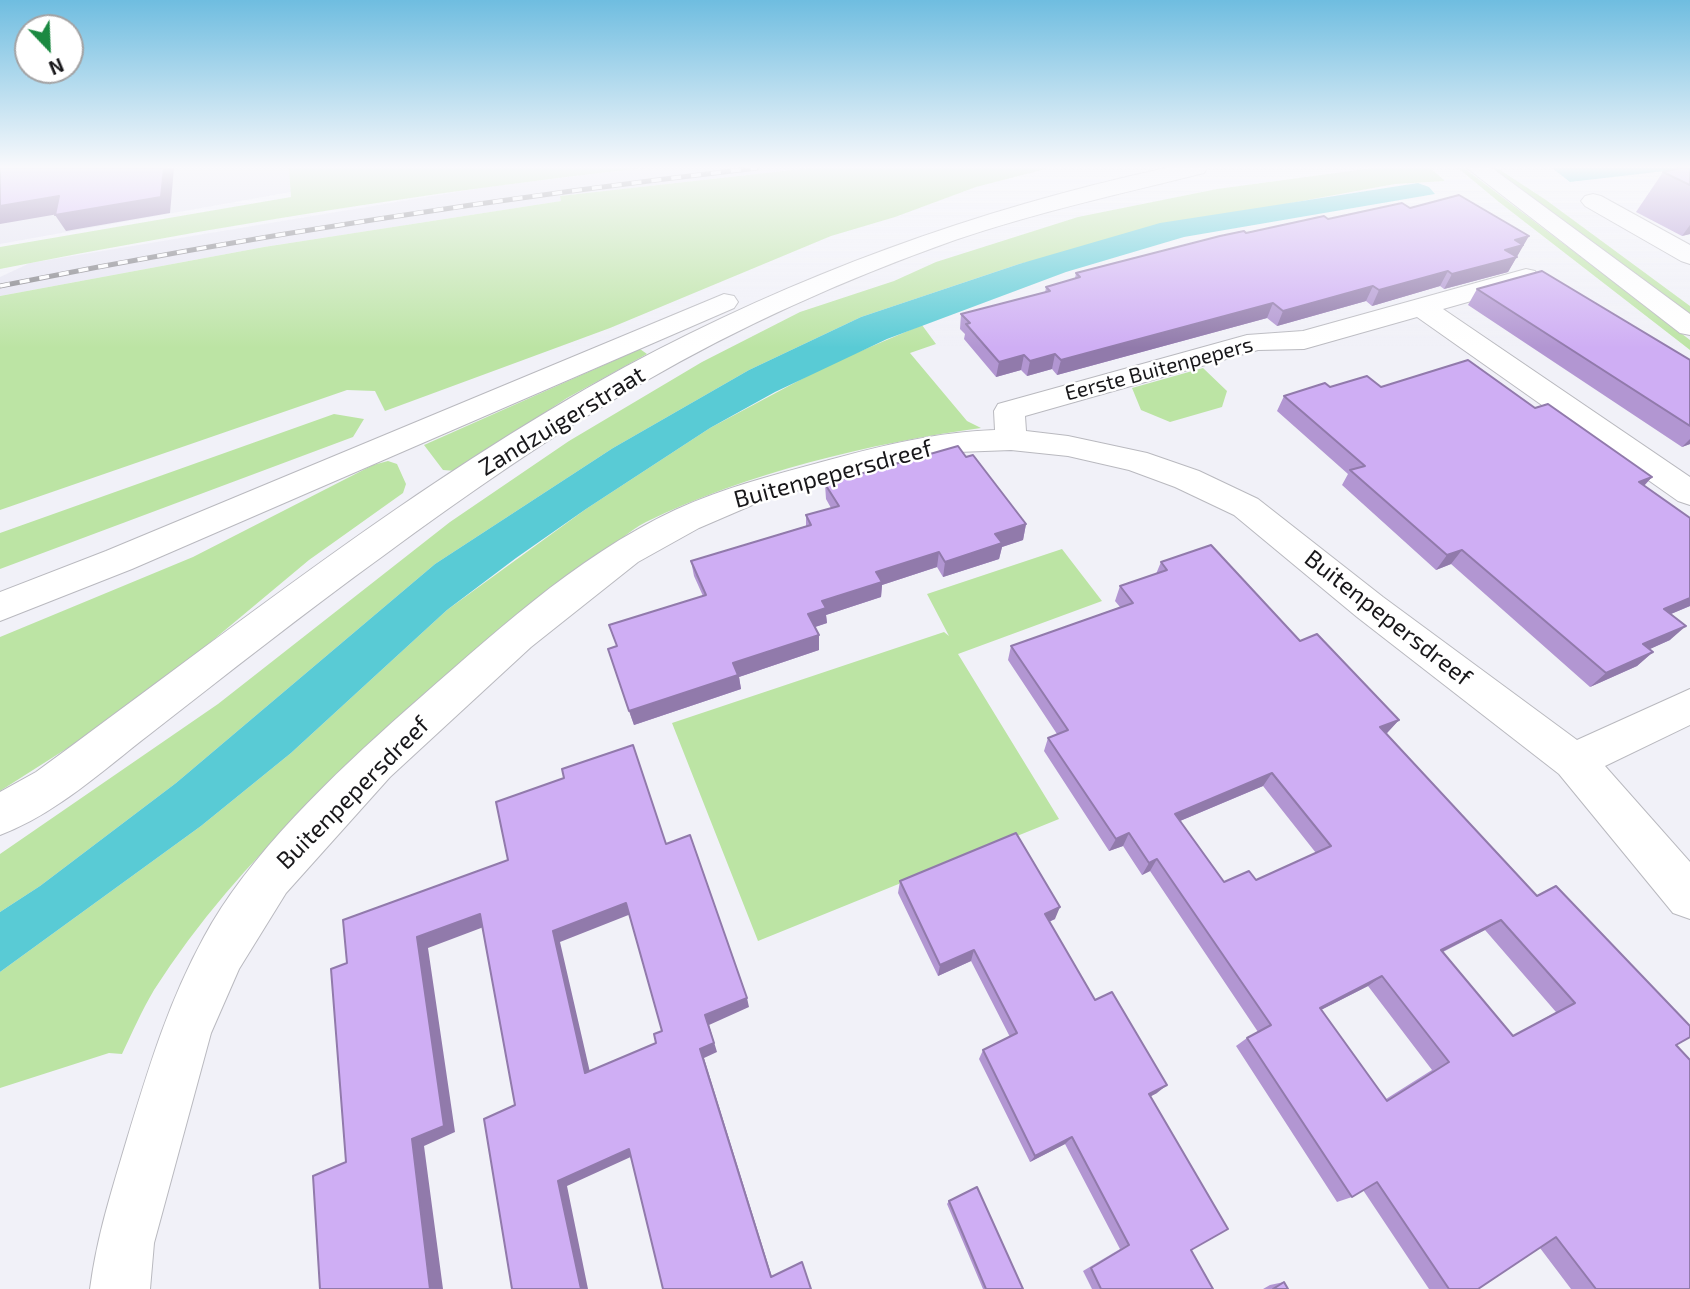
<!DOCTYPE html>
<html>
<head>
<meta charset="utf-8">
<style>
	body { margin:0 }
	#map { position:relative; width:1690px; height:1289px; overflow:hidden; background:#f1f1f8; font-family:"Exo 2",sans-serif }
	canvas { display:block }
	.north { position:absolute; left:14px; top:14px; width:70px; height:70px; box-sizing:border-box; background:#fff; border:2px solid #a3a2a3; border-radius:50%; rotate:157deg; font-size:19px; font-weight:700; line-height:28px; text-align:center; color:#18171a }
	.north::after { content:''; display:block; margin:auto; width:24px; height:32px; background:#1b8941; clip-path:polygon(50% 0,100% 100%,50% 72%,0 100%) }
</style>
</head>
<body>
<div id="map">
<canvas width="1690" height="1289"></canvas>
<div class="north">N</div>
</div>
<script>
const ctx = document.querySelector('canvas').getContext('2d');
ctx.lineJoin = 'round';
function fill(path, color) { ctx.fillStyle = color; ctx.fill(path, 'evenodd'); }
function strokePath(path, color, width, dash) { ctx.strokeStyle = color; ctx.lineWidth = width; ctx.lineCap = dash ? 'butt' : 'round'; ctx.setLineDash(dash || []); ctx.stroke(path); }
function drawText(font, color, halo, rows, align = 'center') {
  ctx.font = font + ' "Exo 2",sans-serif'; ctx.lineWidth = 5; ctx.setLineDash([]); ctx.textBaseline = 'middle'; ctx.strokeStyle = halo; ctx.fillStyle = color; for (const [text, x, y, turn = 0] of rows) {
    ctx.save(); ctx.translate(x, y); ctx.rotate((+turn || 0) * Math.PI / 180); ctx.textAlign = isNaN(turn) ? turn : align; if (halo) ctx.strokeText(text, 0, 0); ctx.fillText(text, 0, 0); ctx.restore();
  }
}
const built = new Path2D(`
	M0 168H289L291 192 0 244Z
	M643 168H810L561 196 562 201 264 247 0 296V277L30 263 486 187Z`);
const green = new Path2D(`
	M289 168H643C427 192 212 227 0 269V247L291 197Z
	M810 168H1049L976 187 895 217 831 236 610 328 385 411 375 391 347 390 0 510V296L264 247 561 201 560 196Z
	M1373 168H1430L1445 181 1395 184 1291 203 1019 264 861 317 749 370 613 448 435 564 176 783 40 886 0 912V854L218 704 450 522 569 441 702 362 800 312 894 281 936 262 1078 217 1217 189Z
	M1458 168H1464L1690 340V350L1499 202Z
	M1491 168H1497L1546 200 1690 306V315Z
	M922 325 936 344 910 353 967 421 981 428C871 443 746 473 646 522 630 530 616 544 601 555 561 584 523 616 485 648 364 752 241 854 154 990 142 1010 132 1033 122 1054L109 1053 0 1088V972L201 826 291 753 447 610 586 509 710 428 830 364Z
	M640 349 647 354 567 398 456 471 443 470 424 445Z
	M1203 368 1227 391 1222 407 1170 422 1141 410 1132 388Z
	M334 414 364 419 353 437 0 569V533Z
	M388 461 397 464 406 484 403 493 309 560 182 666 99 728 0 791V637L193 557 373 465Z
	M1062 549 1102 601 958 654 1059 819 758 941 672 723 944 632 949 636 927 594Z`);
const water = new Path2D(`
	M1552 168H1690L1570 182Z
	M1418 183 1429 187 1435 194 1184 237 1066 272 887 339 775 392 710 428 586 509 516 558 447 610 291 753 201 826 0 972V912L40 886 176 783 435 564 613 448 749 370 861 317 1019 264 1160 223Z`);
const street = new Path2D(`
	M1593 194 1601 196 1690 245V264L1681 261 1585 206 1581 201 1585 196Z
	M1526 269 1535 271 1539 277 1535 283 1443 309 1690 477V505L1678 501 1417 317 1304 349 1258 350 1025 416 1026 431 1068 436 1147 453 1199 471 1258 499 1383 597 1577 740 1690 689V725L1605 766 1690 862V919L1673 913 1559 774 1357 617 1234 515 1175 487 1129 470 1068 456 1011 450 958 452 902 461 764 500 699 528 638 562 531 647 390 777 286 893 239 969 211 1033 154 1243 150 1289H90C97 1235 112 1190 127 1139 149 1067 168 1003 204 937 248 855 335 773 405 711 489 638 573 558 675 510 725 487 777 474 829 460 884 445 937 432 995 430L994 411 998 404 1247 335 1303 331Z`);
const secondary = new Path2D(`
	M1166 168H1207L1204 173C1120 194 1037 212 955 240 848 278 742 325 644 382 553 434 467 494 383 556 304 613 227 674 150 734 103 770 56 814 0 835V792L36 772C228 632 416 481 625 367 796 275 977 209 1166 168Z
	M1467 168H1492L1690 314V335L1680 333Z
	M724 294 734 296 738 302 734 308 132 569 0 621V592L106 551Z`);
const rail = new Path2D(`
	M0 286C251 236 503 197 757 168`);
const wall = new Path2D(`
	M1690 168V234L1682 236 1636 212 1663 172Z
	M1410 208 1520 251 1508 272 1444 289 1440 286 1372 306 1366 301 1277 326 1267 318 1057 375 1052 369 1027 376 1021 370 996 377 964 339 965 334 960 329 961 314 1045 293 1046 287 1075 278 1076 273 1246 233 1328 219Z
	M1477 289 1690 360V444L1682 447 1468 305Z
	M1330 387H1381L1535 408 1652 477 1644 486 1690 518V606L1671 614 1670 640 1649 649 1653 652 1637 666 1590 687 1451 564 1436 570 1342 485 1348 474 1277 411 1284 396Z
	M966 457 1026 524 1023 540 1002 547 999 559 943 577 937 567 882 585 881 597 826 615 827 623 815 627 819 635V650L739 677 741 689 634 725 608 649 616 646 703 596 694 576 691 561 806 526V515L831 508 826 499 825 484Z
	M1161 562 1300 641 1399 720 1386 734 1676 1045 1690 1289H1571L1540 1248 1478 1289H1429L1363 1190 1352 1197 1337 1202 1236 1046 1247 1038 1258 1032 1150 871 1142 875 1123 846 1109 851 1044 751 1048 738 1057 734 1008 660 1011 646 1120 607 1115 601 1120 586 1156 574ZM1263 786 1316 853 1256 880 1224 882 1180 821ZM1485 930 1556 1012 1513 1036 1443 952ZM1368 986 1432 1070 1386 1099 1321 1010Z
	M900 881 1055 919 1049 922 1095 1000 1157 1093 1151 1096 1191 1250 1213 1289H1092L1083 1271 1120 1249 1065 1144 1030 1162 979 1059 983 1050 1010 1037 971 961 938 976 898 893Z
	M949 1201 1023 1289H983L947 1204Z
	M1284 1282 1288 1289H1263L1270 1285Z`);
const shadedWall = new Path2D(`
	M164 168H174L170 213 66 231 55 215Z
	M59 196 70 212 0 224V206Z
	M1690 225V234L1682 236Z
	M1529 236 1508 272 1444 289 1452 274 1505 250 1515 240Z
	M1448 271 1440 286 1372 306 1379 290Z
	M1373 286 1366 301 1277 326 1283 311Z
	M1273 303 1267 318 1057 375 1061 360Z
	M1055 354 1052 369 1027 376 1030 361Z
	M1024 355 1021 370 996 377 999 362Z
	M1690 439V444L1682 447Z
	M1652 477 1638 492 1639 482Z
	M1026 524 1023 540 1002 547 999 559 943 577 945 562 995 534Z
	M1462 550 1451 564 1436 570 1447 555Z
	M939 552 937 567 882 585 881 597 826 615 827 623 809 629 808 614 822 601 876 572Z
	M1690 598V606L1649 623 1664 609Z
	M1686 626 1670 640 1628 659 1643 644Z
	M819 635V650L739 677 741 689 634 725 629 711 733 663Z
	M1653 652 1637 666 1590 687 1606 673Z
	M1399 720 1387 733 1369 741 1380 727Z
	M1272 773 1263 786 1168 826 1175 814Z
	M1129 833 1123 846 1109 851 1116 839Z
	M1157 859 1150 871 1142 875 1149 863Z
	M626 903 631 914 560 942 592 1081 585 1073 553 931Z
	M1060 907 1055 919 1039 926 1045 914Z
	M480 914 489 925 428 948 455 1132 424 1146 443 1289H430L412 1139 417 937Z
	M1501 920 1485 930 1426 960 1441 950Z
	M974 950 971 961 938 976 940 965Z
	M1382 976 1368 986 1307 1017 1320 1008Z
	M747 998 749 1007 709 1025 717 1052 704 1058 773 1280 771 1277 700 1049 705 1015Z
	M1167 1085 1157 1093 1140 1102 1149 1094Z
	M1072 1137 1065 1144 1030 1162 1035 1156Z
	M629 1149 635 1155 567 1186 588 1289H581L558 1181Z`);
const building = new Path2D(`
	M0 168H164L161 197 55 215 59 196 0 206Z
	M1680 168H1690V185L1663 172Z
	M1459 195 1529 236 1515 240 1523 245 1505 250 1517 257 1452 274 1448 271 1379 290 1373 286 1283 311 1273 303 1061 360 1055 354 1030 361 1024 355 999 362 966 324 970 323 961 314 1050 291 1046 287 1080 277 1076 273 1220 236 1244 231 1246 233 1324 216 1328 219 1402 203 1410 208Z
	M1542 271 1690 360V426L1477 289Z
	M1468 360 1535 408 1548 404 1652 477 1639 482 1690 518V598L1664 609 1686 626 1643 644 1653 652 1606 673 1462 550 1447 555 1350 470 1365 466 1284 396 1325 383 1330 387 1367 376 1381 387Z
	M958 446 966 457 973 455 1026 524 995 534 1002 543 945 562 939 552 876 572 882 582 822 601 826 608 808 614 819 635 733 663 738 675 629 711 608 649 617 646 609 625 706 595 691 561 811 525 806 515 839 506 825 484Z
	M1211 545 1300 641 1317 634 1399 720 1380 727 1537 896 1556 886 1690 1026V1037L1676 1045 1690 1060V1289H1596L1556 1237 1478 1289H1449L1377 1182 1352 1197 1247 1038 1271 1025 1157 859 1149 863 1129 833 1116 839 1048 738 1068 730 1011 646 1133 603 1120 586 1167 570 1161 562ZM1272 773 1331 846 1256 880 1249 871 1224 882 1175 814ZM1501 920 1575 1003 1513 1036 1441 950ZM1382 976 1449 1062 1387 1101 1320 1008Z
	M633 745 666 844 690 835 747 998 705 1015 714 1043 700 1049 771 1277 802 1262 811 1289H663L629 1149 558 1181 581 1289H512L484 1119 515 1105 480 914 417 937 444 1126 412 1139 430 1289H320L313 1176 346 1162 331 969 347 963 343 920 508 860 496 802 564 778 562 769ZM626 903 662 1031 654 1034 656 1043 585 1073 553 931Z
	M1016 833 1060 907 1045 914 1095 1000 1112 992 1167 1085 1149 1094 1228 1229 1191 1250 1213 1289H1101L1091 1268 1129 1245 1072 1137 1035 1156 983 1050 1017 1033 974 950 940 965 900 881Z
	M977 1187 1023 1289H986L949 1201Z
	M1284 1282 1288 1289H1273Z`);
const farStreetnames = [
	["Eerste Buitenpepers",1159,369,-15]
];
const streetNames = [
	["Zandzuigerstraat",562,421,-31],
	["Buitenpepersdreef",833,474,-15],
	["Buitenpepersdreef",1388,618,38],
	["Buitenpepersdreef",353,793,-45]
];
fill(built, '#e4e3f1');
fill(green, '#bce4a4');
fill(water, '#59cbd5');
strokePath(street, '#b9b9bf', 2);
strokePath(secondary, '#b9b9bf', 2);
fill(street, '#fff');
fill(secondary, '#fff');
strokePath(rail, '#77767b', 5);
strokePath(rail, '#fff', 3.5, [10]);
fill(wall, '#b296d2');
fill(shadedWall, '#917aab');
fill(building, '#cfaef4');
strokePath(building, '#917aab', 2);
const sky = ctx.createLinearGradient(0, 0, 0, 348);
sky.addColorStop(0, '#6fbde0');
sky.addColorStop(0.48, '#f9f9fc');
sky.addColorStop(1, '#f9f9fc00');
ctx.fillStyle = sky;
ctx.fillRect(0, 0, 1690, 348);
drawText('21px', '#18171a', '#fff', farStreetnames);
drawText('24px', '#18171a', '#fff', streetNames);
</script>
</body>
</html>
